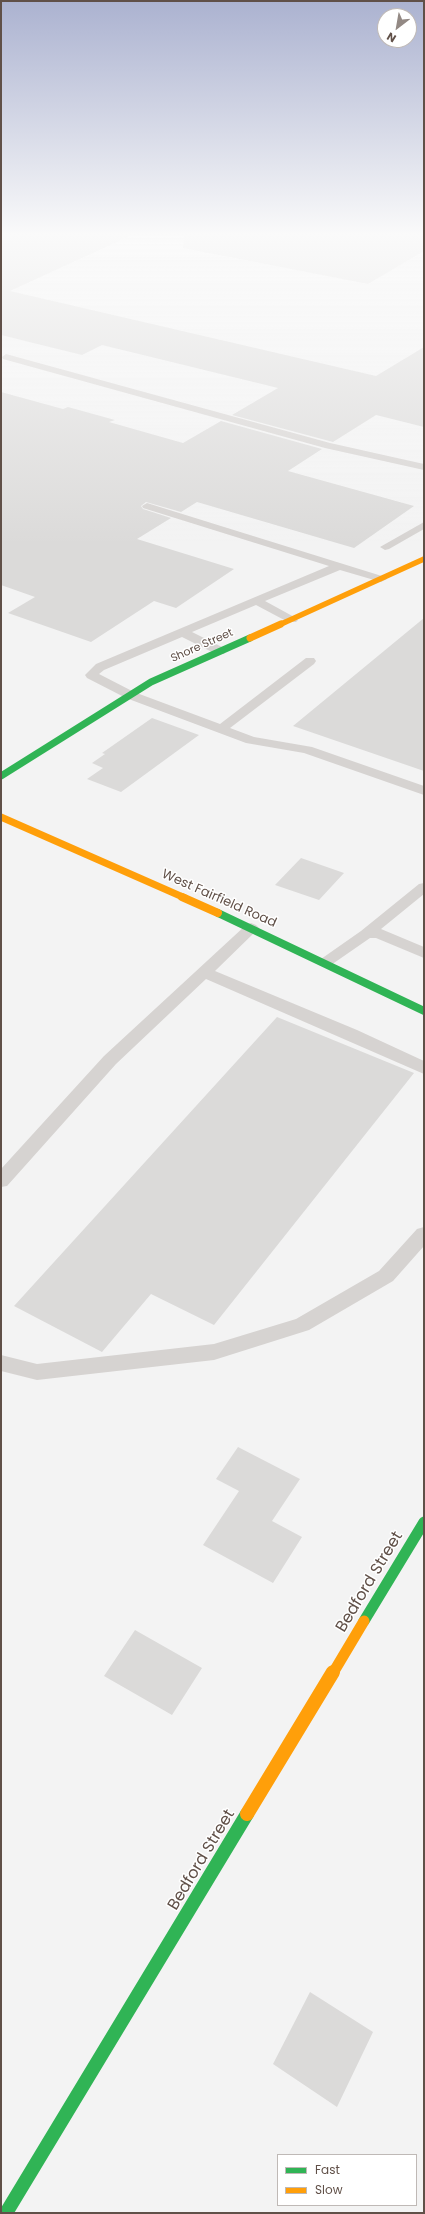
<!DOCTYPE html>
<html>
<head>
<meta charset="utf-8">
<style>
	body { margin:0 }
	#map { position:relative; width:425px; height:2214px; overflow:hidden; background:#f3f3f3; font-family:Poppins,sans-serif }
	canvas { display:block }
	.frame { position:absolute; inset:0; border:2px solid #605048; pointer-events:none }
	.legend { position:absolute; left:277px; top:2154px; width:140px; height:52px; box-sizing:border-box; background:#fff; border:1px solid #bfb9b6; margin:0; padding:5px 7px; list-style:none; font-size:12px; color:#605048 }
	.legend li { display:flex; align-items:center; gap:8px; height:20px }
	.legend b { width:20px; border:1px solid #bfb9b6 }
	.north { position:absolute; left:377px; top:8px; width:40px; height:40px; box-sizing:border-box; background:#fff; border:1px solid #bfb9b6; border-radius:50%; rotate:211deg; font-size:11px; font-weight:700; line-height:16px; text-align:center; color:#605048 }
	.north::after { content:''; display:block; margin:auto; width:14px; height:18px; background:#938984; clip-path:polygon(50% 0,100% 100%,50% 72%,0 100%) }
</style>
</head>
<body>
<div id="map">
<canvas width="425" height="2214"></canvas>
<div class="frame"></div>
<ul class="legend">
<li><b style="height:5px;background:#30b455"></b>Fast</li>
<li><b style="height:5px;background:#ff9f0a"></b>Slow</li>
</ul>
<div class="north">N</div>
</div>
<script>
const ctx = document.querySelector('canvas').getContext('2d');
ctx.lineJoin = 'round';
function fill(path, color) { ctx.fillStyle = color; ctx.fill(path, 'evenodd'); }
function strokePath(path, color, width, dash) { ctx.strokeStyle = color; ctx.lineWidth = width; ctx.lineCap = dash ? 'butt' : 'round'; ctx.setLineDash(dash || []); ctx.stroke(path); }
function drawText(font, color, halo, rows, align = 'center') {
  ctx.font = font + ' Poppins,sans-serif'; ctx.lineWidth = 3; ctx.setLineDash([]); ctx.textBaseline = 'middle'; ctx.strokeStyle = halo; ctx.fillStyle = color; for (const [text, x, y, turn = 0] of rows) {
    ctx.save(); ctx.translate(x, y); ctx.rotate((+turn || 0) * Math.PI / 180); ctx.textAlign = isNaN(turn) ? turn : align; if (halo) ctx.strokeText(text, 0, 0); ctx.fillText(text, 0, 0); ctx.restore();
  }
}
const building = new Path2D(`
	M1 235H132L10 291 376 376 424 347V427L376 415 333 442 232 415 278 388 102 345 82 355 1 335Z
	M184 235H424V251L368 284 183 248Z
	M1 392 63 409 68 407 115 420 109 422 183 443 221 421 322 449 288 471 414 506 354 548 197 502 181 512 146 502 141 506 143 509 171 518 137 539 234 569 176 608 154 601 91 642 8 613 35 597 1 585Z
	M424 618V771L293 726Z
	M152 718 199 735 121 792 87 779 103 768 92 763 105 754 102 753Z
	M301 858 344 873 319 900 275 885Z
	M277 1017 414 1073 214 1325 151 1294 102 1352 14 1306Z
	M238 1447 300 1479 272 1521 302 1537 273 1583 203 1545 239 1491 216 1479Z
	M135 1630 202 1668 172 1715 104 1676Z
	M310 1992 373 2032 337 2107 273 2064Z`);
const lane = new Path2D(`
	M6 354 330 443 424 464V470L325 448 3 359 2 357Z
	M147 503 385 577 387 579 381 582 340 570 265 601 296 618 298 620 296 622H288L256 605 192 632 224 648 226 651 224 654H216L182 637 104 670 99 674 134 692 220 724 306 658H314L316 661 314 664 230 728 254 737 312 747 424 786V795L304 753 246 743 126 698 87 678 85 675 96 664 329 566 143 508 142 506Z
	M424 522V529L389 549 385 550 380 547Z
	M424 883V894L381 929 424 947V958L376 938H370L331 965H321L318 962 321 959 361 931 419 884Z
	M251 923 256 925 259 928 256 931 215 971 357 1030 424 1061V1074L206 979 116 1064 7 1186 1 1187V1169L104 1056 246 925Z
	M424 1227V1246L393 1281 309 1330 214 1360 37 1380 1 1371V1355L37 1364 214 1344 296 1319 379 1271 417 1229Z`);
const fastFar3 = new Path2D(`
	M1 776 151 682 250 638`);
const fastFar2 = new Path2D(`
	M218 913 424 1011`);
const fastFar1 = new Path2D(`
	M364 1621 424 1522`);
const fast = new Path2D(`
	M6 2213 247 1814`);
const slowFar4 = new Path2D(`
	M279 625 424 559`);
const slowFar3 = new Path2D(`
	M250 638 281 624
	M1 817 185 898`);
const slowFar2 = new Path2D(`
	M182 897 218 913`);
const slowFar1 = new Path2D(`
	M333 1673 364 1621`);
const slow = new Path2D(`
	M247 1814 333 1672`);
const farStreetnames = [
	["Shore Street",202,646,-24]
];
const streetNames = [
	["West Fairfield Road",219,899,24]
];
const nearStreetnames = [
	["Bedford Street",370,1582,-59],
	["Bedford Street",202,1860,-59]
];
fill(building, '#dbdad9');
fill(lane, '#d6d3d1');
strokePath(fastFar3, '#30b455', 7);
strokePath(fastFar2, '#30b455', 8);
strokePath(fastFar1, '#30b455', 11);
strokePath(fast, '#30b455', 14);
strokePath(slowFar4, '#ff9f0a', 5.5);
strokePath(slowFar3, '#ff9f0a', 7);
strokePath(slowFar2, '#ff9f0a', 8);
strokePath(slowFar1, '#ff9f0a', 11);
strokePath(slow, '#ff9f0a', 14);
const sky = ctx.createLinearGradient(0, 0, 0, 545);
sky.addColorStop(0, '#abb2d0');
sky.addColorStop(0.43, '#fafafa');
sky.addColorStop(1, '#fafafa00');
ctx.fillStyle = sky;
ctx.fillRect(0, 0, 425, 545);
drawText('11px', '#605048', '#fff', farStreetnames);
drawText('13px', '#605048', '#fff', streetNames);
drawText('16px', '#605048', '#fff', nearStreetnames);
</script>
</body>
</html>
